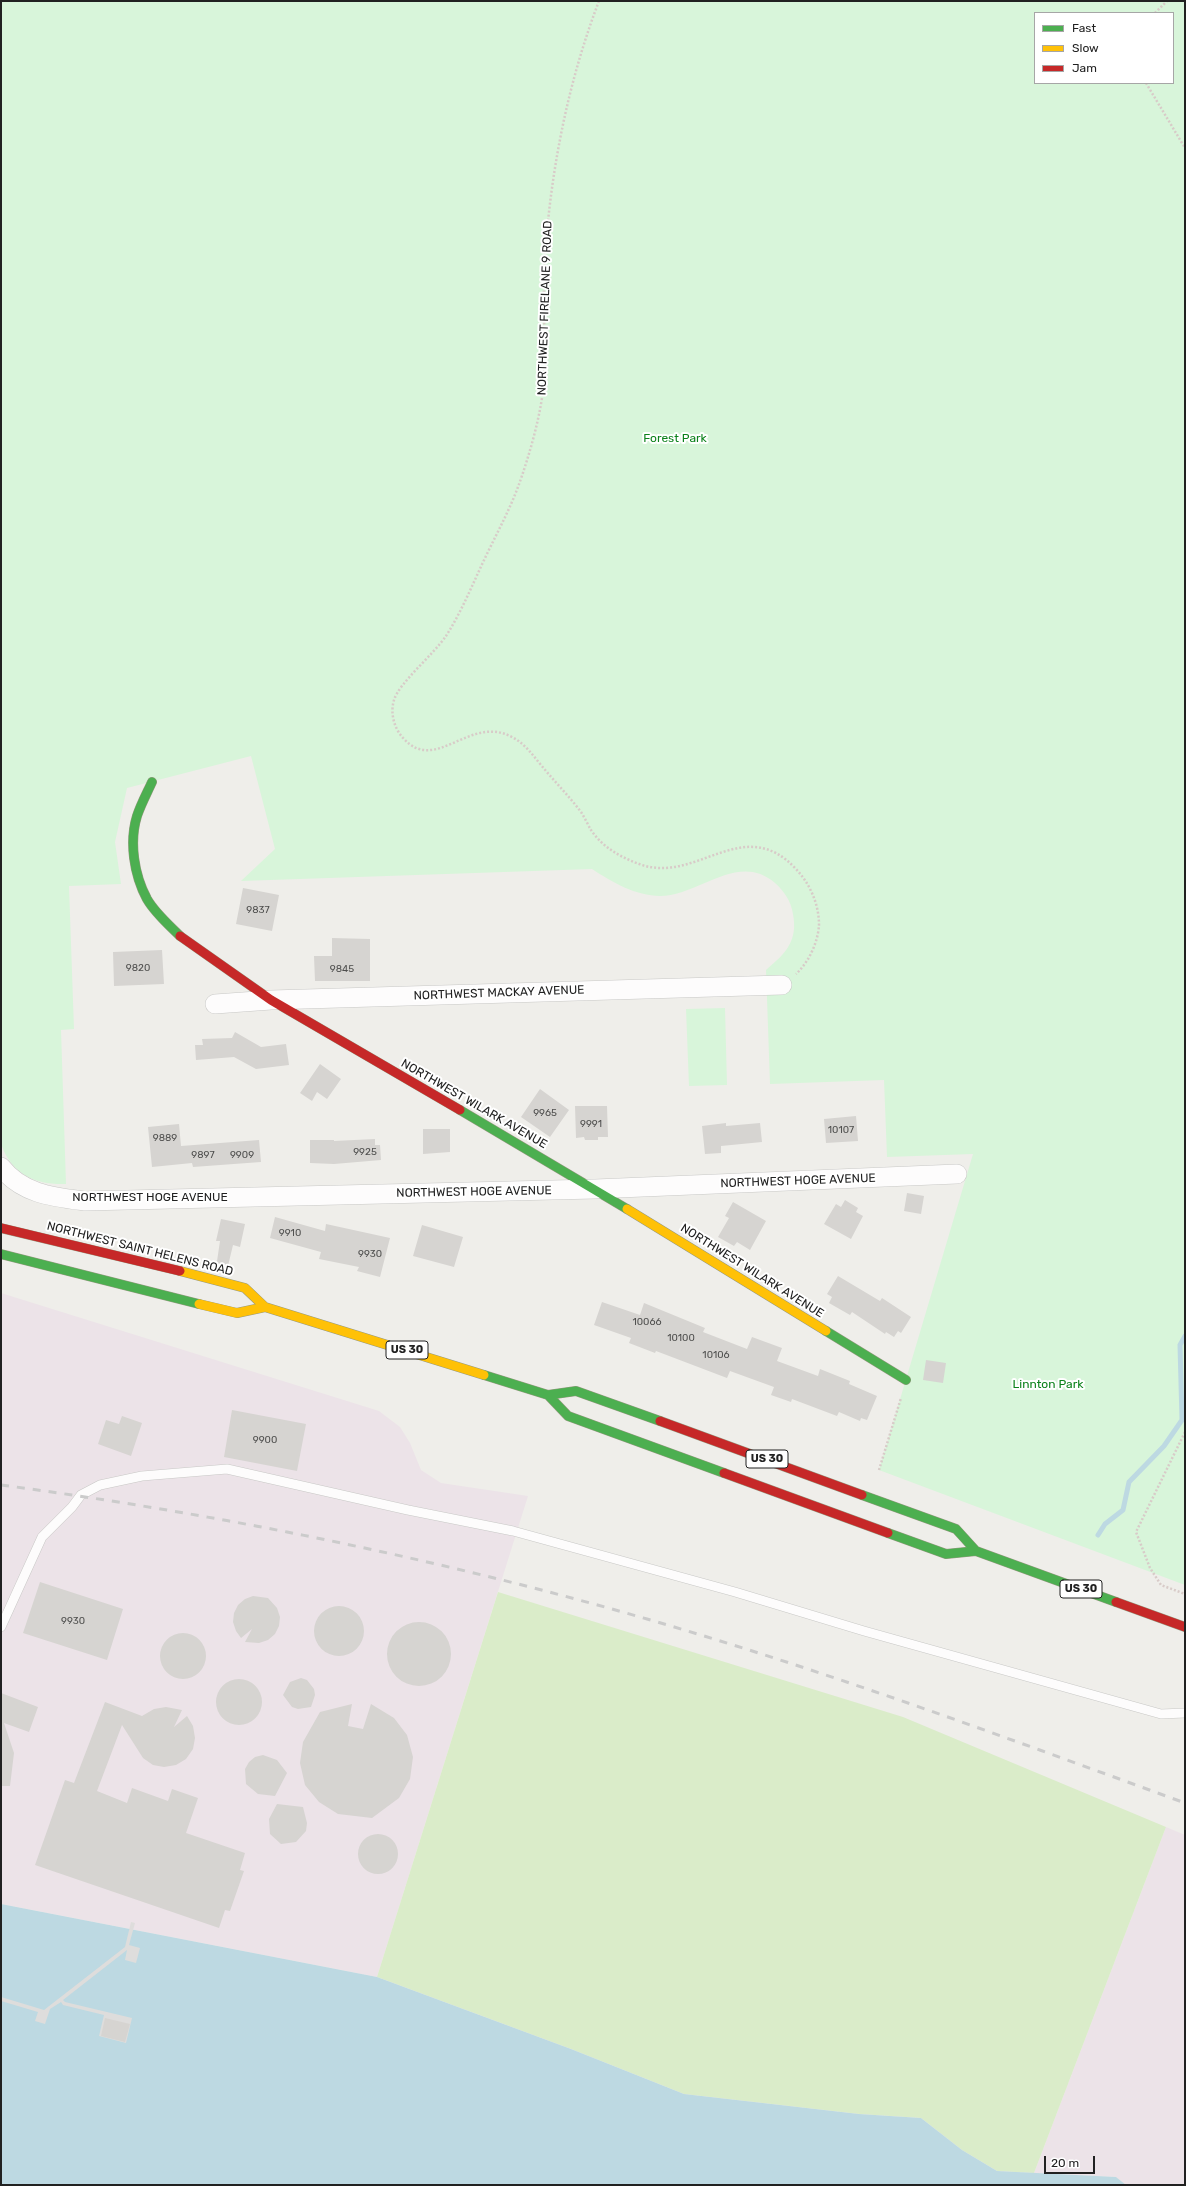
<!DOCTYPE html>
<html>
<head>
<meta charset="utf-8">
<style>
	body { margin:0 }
	#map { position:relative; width:1186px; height:2186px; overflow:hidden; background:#efeeea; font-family:Rubik,sans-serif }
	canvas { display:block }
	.frame { position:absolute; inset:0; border:2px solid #212121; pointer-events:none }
	.legend { position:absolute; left:1034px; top:12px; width:140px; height:72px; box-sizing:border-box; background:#fff; border:1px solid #a6a6a6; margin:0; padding:5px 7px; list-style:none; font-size:12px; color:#212121 }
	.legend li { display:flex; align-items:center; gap:8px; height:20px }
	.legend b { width:20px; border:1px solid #a6a6a6 }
	.scale { position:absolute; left:1044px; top:2156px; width:51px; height:18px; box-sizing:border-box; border:2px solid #212121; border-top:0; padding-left:5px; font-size:12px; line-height:14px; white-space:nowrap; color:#212121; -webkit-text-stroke:3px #fff; paint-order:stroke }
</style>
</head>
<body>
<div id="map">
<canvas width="1186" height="2186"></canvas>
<div class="frame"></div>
<ul class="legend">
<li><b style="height:5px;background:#4caf50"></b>Fast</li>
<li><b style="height:5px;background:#ffc107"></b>Slow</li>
<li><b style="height:5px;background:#c62828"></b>Jam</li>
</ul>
<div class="scale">20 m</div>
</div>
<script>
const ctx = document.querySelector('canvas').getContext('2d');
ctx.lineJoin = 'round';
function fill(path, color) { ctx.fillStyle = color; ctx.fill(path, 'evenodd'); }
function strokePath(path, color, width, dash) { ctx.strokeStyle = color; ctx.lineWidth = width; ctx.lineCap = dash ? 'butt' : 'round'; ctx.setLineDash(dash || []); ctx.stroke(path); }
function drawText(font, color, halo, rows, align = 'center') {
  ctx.font = font + ' Rubik,sans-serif'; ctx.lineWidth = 4; ctx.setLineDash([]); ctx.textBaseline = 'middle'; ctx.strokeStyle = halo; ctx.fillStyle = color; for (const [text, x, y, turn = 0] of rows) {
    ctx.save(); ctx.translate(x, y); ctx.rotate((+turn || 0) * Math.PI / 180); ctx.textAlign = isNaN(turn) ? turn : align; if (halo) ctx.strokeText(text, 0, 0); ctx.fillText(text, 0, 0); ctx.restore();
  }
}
const industrial = new Path2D(`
	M1 1293 379 1411 400 1427 410 1443 421 1470 441 1483 528 1496 377 1977 1 1904Z
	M1166 1827 1185 1835V2185H1126L1116 2177 1034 2173Z`);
const grass = new Path2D(`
	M498 1592 903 1717 1166 1827 1034 2173 997 2171 962 2150 921 2118 859 2114 684 2094 571 2049 377 1977Z`);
const park = new Path2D(`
	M1 1H1185V1585L879 1470 973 1154 887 1157 884 1080 770 1084 766 970C786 953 798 941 793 914 791 901 784 891 775 883 738 851 699 896 660 896 636 896 612 882 592 869L241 881 275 849 251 756 127 788 115 842 121 884 69 886 74 1029 61 1030 66 1184C36 1185 12 1175 1 1144ZM1035 13H1173V83H1035Z
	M725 1008 727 1085 689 1086 686 1009Z`);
const water = new Path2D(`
	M1 1904 377 1977 571 2049 684 2094 859 2114 921 2118 962 2150 997 2171 1116 2177 1126 2185H1Z`);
const pier = new Path2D(`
	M131 1922 135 1923 129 1945 140 1948 136 1963 125 1960 127 1950 63 2000 65 2002 132 2018 126 2043 99 2036 104 2015 63 2005 61 2002 50 2009 45 2024 35 2021 38 2012 1 2001V1997L44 2010 125 1947Z`);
const stream = new Path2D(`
	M1098 1535 1105 1524 1123 1510 1129 1482 1164 1446 1182 1420 1180 1345 1185 1336`);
const building = new Path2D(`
	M243 888 279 895 272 931 236 924Z
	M332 938 370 939V981H315L314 956H332Z
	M162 950 164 984 114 986 113 952Z
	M235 1032 261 1047 286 1044 289 1065 256 1069 234 1057 196 1060 195 1045H203L202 1039 232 1038Z
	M320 1064 341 1079 327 1099 317 1092 312 1101 300 1093Z
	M540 1089 569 1110 550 1137 521 1117Z
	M575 1106H607L608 1137H598V1140H585L584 1137 576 1138Z
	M856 1116 858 1141 826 1143 824 1119Z
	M726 1123V1126L760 1123 762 1142 721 1146V1153L705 1154 702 1126Z
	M179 1124 181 1146 259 1140 261 1162 193 1167 192 1163 152 1167 148 1127Z
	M423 1129H450V1152L423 1154Z
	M375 1139V1145H380L381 1160 334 1164 310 1163V1140H334V1141Z
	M907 1193 924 1196 921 1214 904 1211Z
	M845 1200 858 1208 856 1212 863 1216 851 1239 824 1224 836 1204 841 1207Z
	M733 1202 766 1221 750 1250 737 1242 734 1246 718 1237 729 1218 725 1216Z
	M275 1217 325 1231 326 1224 390 1238 380 1277 357 1271 359 1267 319 1259 321 1252 270 1238Z
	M221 1219 245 1224 240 1247 233 1245 227 1270 216 1268 220 1241H216Z
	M422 1225 463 1237 454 1267 413 1256Z
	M838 1276 880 1301 882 1298 911 1317 901 1333 898 1331 894 1337 886 1332 885 1334 852 1312 850 1315 829 1303 832 1297 827 1294Z
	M602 1302 640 1315 644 1303 705 1328 703 1332 747 1349 752 1337 782 1348 777 1361 818 1376 820 1369 850 1381 849 1384 877 1396 867 1420 861 1418 860 1421 839 1412 837 1416 792 1399 791 1402 771 1395 774 1387 730 1371 727 1378 656 1351 655 1353 629 1343 631 1338 594 1325Z
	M926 1360 946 1363 943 1383 923 1380Z
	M232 1410 306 1424 297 1471 224 1457Z
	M122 1416 142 1423 131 1456 98 1444 106 1420 119 1424Z
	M40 1582 123 1609 107 1660 23 1633Z
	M253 1596 268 1598 277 1608 280 1617 279 1626 275 1634 268 1640 259 1643 245 1642 252 1629 241 1638 236 1631 233 1622 234 1613 238 1605 245 1599Z
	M314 1631a25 25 0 1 1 50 0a25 25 0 1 1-50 0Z
	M387 1654a32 32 0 1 1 64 0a32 32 0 1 1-64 0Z
	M160 1656a23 23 0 1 1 46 0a23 23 0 1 1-46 0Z
	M301 1678 307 1680 314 1689 315 1695 311 1707 298 1709 292 1707 283 1695 290 1682Z
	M216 1702a23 23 0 1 1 46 0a23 23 0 1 1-46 0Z
	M1 1693 38 1707 29 1732 4 1723 14 1753 10 1786H1Z
	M105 1702 142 1716 154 1709 166 1707 182 1710 174 1727 187 1716 193 1726 195 1738 193 1749 186 1759 176 1765 164 1767 153 1765 143 1758 122 1725 97 1791 127 1803 132 1788 168 1801 172 1789 198 1798 186 1833 245 1853 240 1870 244 1871 230 1911 225 1910 219 1928 35 1865 65 1780 74 1783Z
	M352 1704 348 1726 363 1729 371 1704 394 1718 407 1735 413 1757 410 1779 399 1798 372 1818 338 1814 319 1802 305 1785 300 1763 303 1742 320 1712Z
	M263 1755 277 1760 287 1773 275 1796 258 1794 246 1784 245 1769 249 1762 255 1757Z
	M277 1804 303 1807 307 1823 306 1831 296 1842 281 1844 270 1834 269 1819Z
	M358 1854a20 20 0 1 1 40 0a20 20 0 1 1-40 0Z
	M105 2018 130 2024 125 2042 101 2036Z`);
const path = new Path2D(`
	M599 1C568 82 551 169 545 256 542 298 546 339 544 380 542 412 529 457 518 487 509 511 497 533 486 556 473 583 462 611 446 636 434 654 399 683 394 700 390 713 394 728 403 738 436 775 469 714 512 737 524 743 532 754 541 765 554 781 569 796 581 812 585 818 588 825 591 830 603 848 622 858 642 865 698 883 744 813 796 869 810 884 819 904 819 925 818 942 809 962 796 974
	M1155 13 1167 1
	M1146 83 1185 148
	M1185 1432 1136 1532 1150 1568 1161 1585 1185 1594
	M879 1470 901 1398`);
const lane = new Path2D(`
	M1 1627 42 1537 72 1507 81 1495 100 1485 142 1476 227 1469 408 1510 513 1531 735 1592 864 1631 1161 1714 1185 1713`);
const street = new Path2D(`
	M215 1004 271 1000 782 985
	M1 1167C22 1194 53 1197 85 1201L595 1189 957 1174`);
const fast = new Path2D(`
	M152 782C147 793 141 804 137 816 129 842 134 875 147 899 155 913 168 924 180 936
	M460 1110 627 1209
	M1 1254 199 1304
	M826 1331 906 1380
	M484 1375 548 1395 576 1391 660 1421
	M548 1395 568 1416 724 1473
	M862 1495 956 1529 976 1551
	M888 1533 946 1554 976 1551 1116 1602`);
const slow = new Path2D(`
	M627 1209 826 1331
	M180 1271 245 1288 265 1307
	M199 1304 237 1313 265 1307 484 1375`);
const jam = new Path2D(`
	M180 936 271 1000 460 1110
	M1 1228 180 1271
	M660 1421 862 1495
	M724 1473 888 1533
	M1116 1602 1185 1627`);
const rail = new Path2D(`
	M1 1485C219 1514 436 1558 647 1619 830 1672 1007 1738 1185 1803`);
const numberNames = [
	["9837",258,910],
	["9820",138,968],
	["9845",342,969],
	["9965",545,1113],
	["9991",591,1124],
	["10107",841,1130],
	["9889",165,1138],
	["9925",365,1152],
	["9897",203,1155],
	["9909",242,1155],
	["9910",290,1233],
	["9930",370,1254],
	["10066",647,1322],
	["10100",681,1338],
	["10106",716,1355],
	["9900",265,1440],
	["9930",73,1621]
];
const shields = [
	[407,1350,42],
	[767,1459,42],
	[1081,1589,42]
];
const shieldNames = [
	["US 30",407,1350],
	["US 30",767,1459],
	["US 30",1081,1589]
];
const streetNames = [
	["NORTHWEST FIRELANE 9 ROAD",545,308,-88],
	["NORTHWEST MACKAY AVENUE",499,993,-2],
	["NORTHWEST WILARK AVENUE",474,1104,30],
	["NORTHWEST HOGE AVENUE",798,1181,-2],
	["NORTHWEST HOGE AVENUE",474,1192,-1],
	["NORTHWEST HOGE AVENUE",150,1198],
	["NORTHWEST SAINT HELENS ROAD",140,1249,14],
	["NORTHWEST WILARK AVENUE",752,1271,32]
];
const parkNames = [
	["Forest Park",675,439],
	["Linnton Park",1048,1385]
];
fill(industrial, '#ece3e8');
fill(grass, '#daecc9');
fill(park, '#d8f5da');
fill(water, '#bdd9e2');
fill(pier, '#dedddc');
strokePath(stream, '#bdd9e2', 5);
fill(building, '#d6d4d1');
strokePath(lane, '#c8c8c6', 10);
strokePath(street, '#c8c8c6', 20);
strokePath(fast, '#969a81', 10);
strokePath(slow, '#969a81', 10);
strokePath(jam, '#969a81', 10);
strokePath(path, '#d8cbc8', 2.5, [2, 2]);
strokePath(lane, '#fdfcfc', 9);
strokePath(street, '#fdfcfc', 19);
strokePath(fast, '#4caf50', 9);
strokePath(slow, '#ffc107', 9);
strokePath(jam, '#c62828', 9);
strokePath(rail, '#cbcbcb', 3, [8, 8]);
drawText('10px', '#4e4e4d', null, numberNames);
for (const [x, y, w] of shields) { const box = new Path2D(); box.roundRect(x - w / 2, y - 9, w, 18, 3); ctx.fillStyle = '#fff'; ctx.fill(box); strokePath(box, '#212121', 1); }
drawText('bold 11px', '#212121', null, shieldNames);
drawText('12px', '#212121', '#fff', streetNames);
drawText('12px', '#0c821b', '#fff', parkNames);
</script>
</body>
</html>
